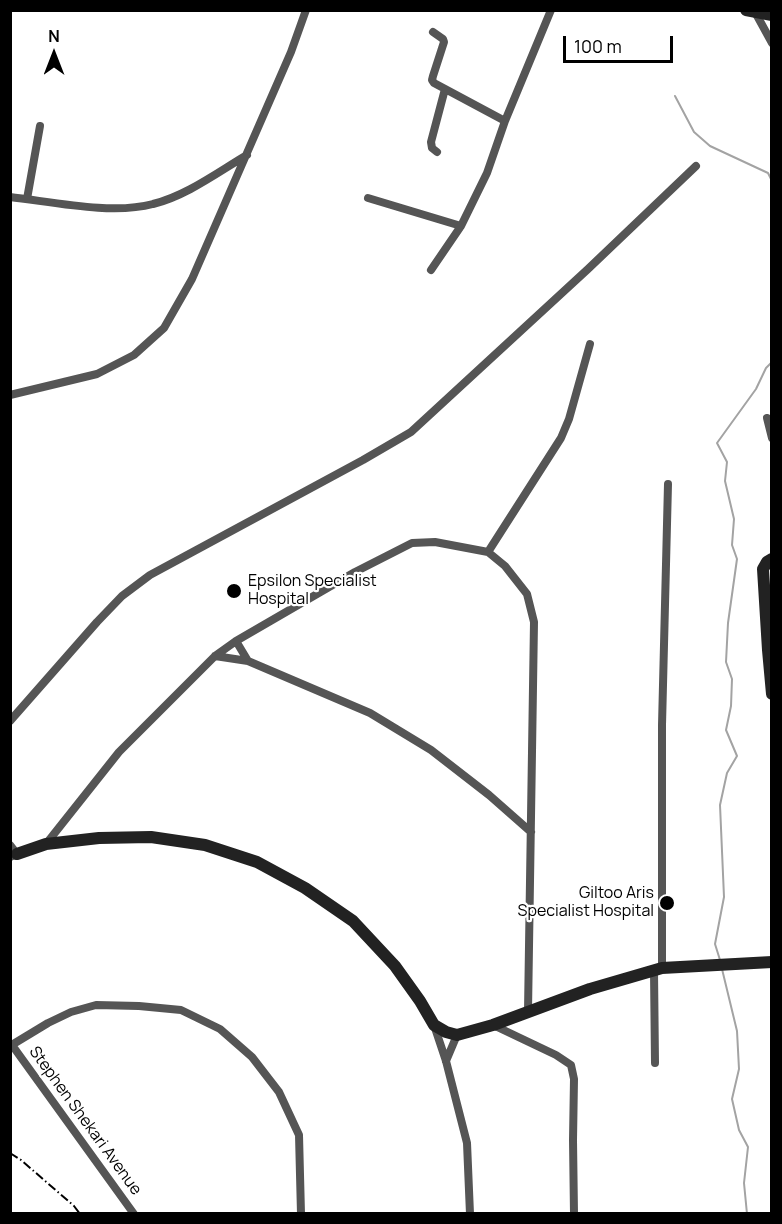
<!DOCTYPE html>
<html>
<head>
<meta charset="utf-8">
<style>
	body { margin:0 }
	#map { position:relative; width:782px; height:1224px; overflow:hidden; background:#fff; font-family:Manrope,sans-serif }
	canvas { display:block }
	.frame { position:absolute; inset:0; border:12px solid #000; pointer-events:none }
	.north { position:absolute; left:24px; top:24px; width:60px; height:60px; -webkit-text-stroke:4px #fff; paint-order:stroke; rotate:0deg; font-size:16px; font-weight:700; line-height:24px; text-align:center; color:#000 }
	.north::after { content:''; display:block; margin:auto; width:21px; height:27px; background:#000; clip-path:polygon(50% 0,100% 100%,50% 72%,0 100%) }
	.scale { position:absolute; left:563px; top:36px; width:110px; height:27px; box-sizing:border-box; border:3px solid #000; border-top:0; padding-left:8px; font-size:18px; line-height:21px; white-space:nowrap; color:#000; -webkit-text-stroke:4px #fff; paint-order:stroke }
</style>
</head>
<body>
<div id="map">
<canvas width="782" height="1224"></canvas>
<div class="frame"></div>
<div class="north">N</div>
<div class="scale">100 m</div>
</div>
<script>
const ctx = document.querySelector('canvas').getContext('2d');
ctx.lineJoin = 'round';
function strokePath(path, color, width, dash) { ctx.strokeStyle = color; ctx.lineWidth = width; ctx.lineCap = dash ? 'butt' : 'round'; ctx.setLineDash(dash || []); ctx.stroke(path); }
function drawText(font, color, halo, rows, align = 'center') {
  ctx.font = font + ' Manrope,sans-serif'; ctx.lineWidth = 4.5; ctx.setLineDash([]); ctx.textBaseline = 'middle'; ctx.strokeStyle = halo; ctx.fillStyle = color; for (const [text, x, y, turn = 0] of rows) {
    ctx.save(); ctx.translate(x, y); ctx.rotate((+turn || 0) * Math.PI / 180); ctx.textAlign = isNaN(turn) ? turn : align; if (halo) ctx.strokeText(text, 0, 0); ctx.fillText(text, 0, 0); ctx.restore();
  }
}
const stream = new Path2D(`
	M675 96 694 132 710 146 768 173 772 181
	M720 960 715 944 724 897 720 805 727 773 737 756 726 730 731 706 732 679 726 662 728 623 737 559 732 545 734 519 725 481 727 462 717 443 756 389 766 368 772 362
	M722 969 737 1031 739 1069 732 1099 739 1130 748 1147 744 1183 747 1214`);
const street = new Path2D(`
	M755 12 772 43
	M433 32 443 39 444 42 433 76 432 80 434 83 505 121
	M437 152 432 148 431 142 445 89
	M10 197C53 202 112 215 153 204 186 196 218 172 247 155
	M368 198 461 226
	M27 199 40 126
	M431 270 461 226 487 173 505 121 551 10
	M10 395 97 374 134 355 164 328 192 279 291 52 306 10
	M767 418 772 438
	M488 552 561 438 569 419 590 344
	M236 641 248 661
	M215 656 248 661 370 713 431 750 489 795 531 832
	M10 721 97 622 122 596 150 575 363 460 411 432 588 269 696 166
	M46 844 119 752 215 656 236 641 355 572 412 543 435 542 488 552 505 566 527 594 534 622 528 1011
	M10 845 17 854 10 857
	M662 968V725L668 484
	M654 971 655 1063
	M434 1025 446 1061 467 1143 470 1214
	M493 1025 556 1055 571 1065 574 1079 573 1140 574 1214
	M12 1045 134 1214
	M10 1046 48 1023 71 1012 96 1005 139 1006 181 1010 220 1029 252 1057 279 1092 299 1135 301 1214
	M446 1061 457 1035`);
const secondary = new Path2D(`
	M746 10 772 15
	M772 559 767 562 763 569 768 650 772 694
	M17 854 46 844 99 838 151 837 205 845 257 862 305 888 353 921 395 966 420 1001 434 1025 446 1032 457 1035 493 1025 590 989 662 968 772 962`);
const rail = new Path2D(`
	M10 1153 21 1160 74 1206 80 1214`);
const markers = [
	[234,591,8,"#000"],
	[667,903,8,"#000"]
];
const poiNames = [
	["Epsilon Specialist",248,582],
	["Hospital",248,600],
	["Giltoo Aris",654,894,"right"],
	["Specialist Hospital",654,912,"right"]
];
const streetNames = [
	["Stephen Shekari Avenue",85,1121,54]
];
strokePath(stream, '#a3a3a3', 2);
strokePath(street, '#555', 8);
strokePath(secondary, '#222', 12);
strokePath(rail, '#000', 2, [9, 3, 1.5, 3]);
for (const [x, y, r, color] of markers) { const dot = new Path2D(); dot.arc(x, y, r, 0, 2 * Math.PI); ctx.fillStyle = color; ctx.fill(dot); strokePath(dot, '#fff', 2); }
drawText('16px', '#000', '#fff', poiNames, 'left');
drawText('16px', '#000', '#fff', streetNames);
</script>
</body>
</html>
